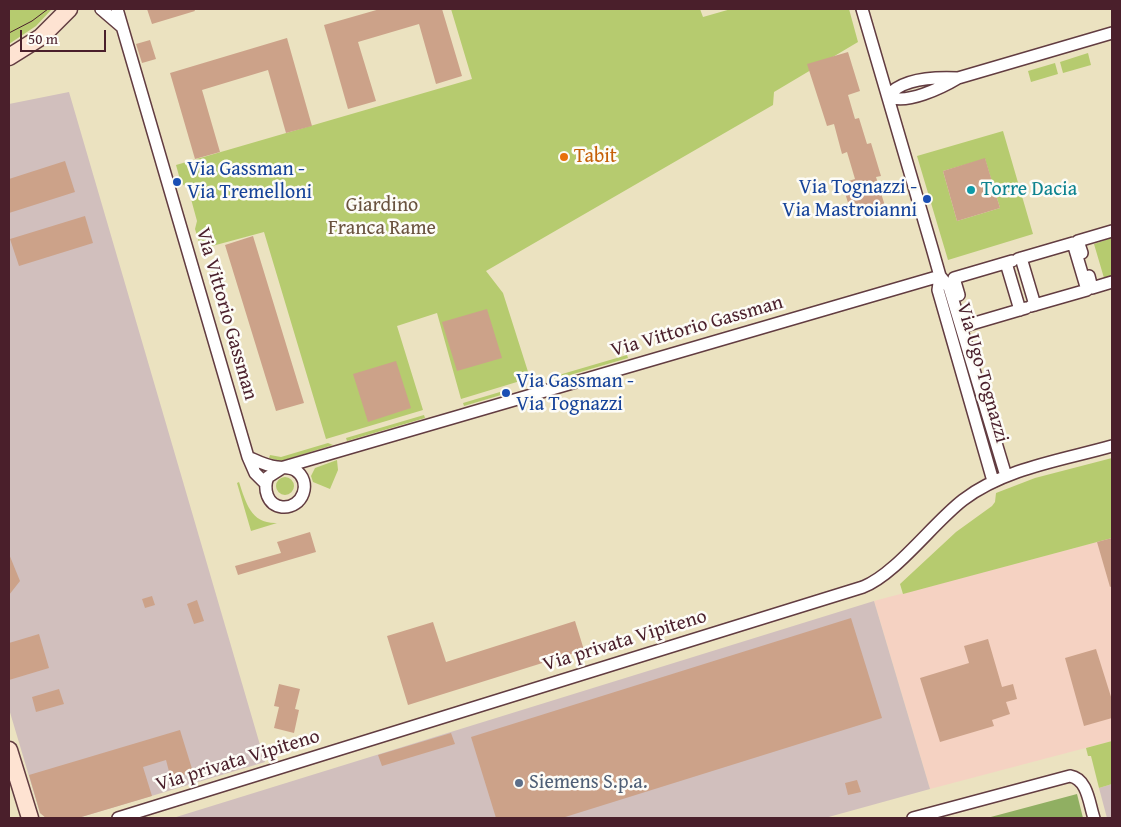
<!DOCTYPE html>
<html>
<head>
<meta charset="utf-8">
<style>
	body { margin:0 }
	#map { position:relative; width:1121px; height:827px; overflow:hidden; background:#ebe2c0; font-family:"Gentium Book Plus",serif }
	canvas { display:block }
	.frame { position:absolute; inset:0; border:10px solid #4a1f2b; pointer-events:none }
	.scale { position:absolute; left:20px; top:30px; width:86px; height:22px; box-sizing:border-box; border:2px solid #4a1f2b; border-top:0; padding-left:6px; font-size:15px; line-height:18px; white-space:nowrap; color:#4a1f2b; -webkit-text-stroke:4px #fdfcf7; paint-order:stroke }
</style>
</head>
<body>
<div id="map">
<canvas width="1121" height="827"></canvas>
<div class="frame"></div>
<div class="scale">50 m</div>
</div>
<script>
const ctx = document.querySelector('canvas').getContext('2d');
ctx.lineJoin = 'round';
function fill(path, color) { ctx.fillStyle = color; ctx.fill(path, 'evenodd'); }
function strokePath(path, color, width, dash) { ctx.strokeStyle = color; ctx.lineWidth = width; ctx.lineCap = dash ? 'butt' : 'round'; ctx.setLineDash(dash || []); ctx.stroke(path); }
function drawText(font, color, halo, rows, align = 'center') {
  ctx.font = font + ' "Gentium Book Plus",serif'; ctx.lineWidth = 5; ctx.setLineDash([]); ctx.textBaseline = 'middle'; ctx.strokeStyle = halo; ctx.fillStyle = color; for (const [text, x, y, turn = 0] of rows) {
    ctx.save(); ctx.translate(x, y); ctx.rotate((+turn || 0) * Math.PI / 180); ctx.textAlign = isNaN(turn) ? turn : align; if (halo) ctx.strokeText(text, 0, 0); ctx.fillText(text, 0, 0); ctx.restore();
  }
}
const built = new Path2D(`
	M1112 538V741L930 789 874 601Z`);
const industrial = new Path2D(`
	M69 92 265 762 78 818H46L40 813 9 709V104Z
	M874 601 930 789 825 818H173Z
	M1112 784V818H1107L1099 788Z`);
const green = new Path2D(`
	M9 9H52L36 26 9 44Z
	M451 9H700L703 17 731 9H849L858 42 774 92 773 105 486 271 503 293 530 378 461 399 437 313 397 326 423 410 326 439 264 232 201 249 195 229 197 221 188 188 181 183 176 165 472 79Z
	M1088 53 1091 65 1063 73 1060 62Z
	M1055 63 1058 74 1031 82 1028 71Z
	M1003 131 1033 234 948 260 917 156ZM985 159 1000 208 957 221 943 171Z
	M1112 238V275L1104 278 1094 244Z
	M627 355 628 358 553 380 552 377Z
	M500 392 501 395 464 406 463 403Z
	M424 415 425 418 347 441 346 438Z
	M328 443 333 445 281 461 269 458 270 455 281 457Z
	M1112 458V538L903 594 900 584 956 532 992 506 995 502 996 493 1035 478Z
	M337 460 338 470 330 489 313 482 311 476 315 468Z
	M276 486a9 9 0 1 1 18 0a9 9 0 1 1-18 0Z
	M239 482C246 503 251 524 277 523L251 531 237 483Z
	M1112 741V784L1099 788 1091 756H1088L1086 748Z`);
const forest = new Path2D(`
	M1077 794 1083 818H987Z`);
const building = new Path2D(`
	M147 9H194L195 11 152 24Z
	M380 9H442L462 76 436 84 419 24 358 42 376 101 348 109 324 25Z
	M287 38 312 126 286 133 268 70 202 90 220 152 195 159 170 73Z
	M150 40 156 59 142 63 136 44Z
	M848 52 860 91 848 95 855 119 859 118 867 144 871 143 881 176 876 177 885 206 852 216 842 183 855 179 847 152 842 154 834 124 827 126 807 64Z
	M985 158 1000 208 957 221 943 171Z
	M65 161 75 192 9 213V179Z
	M85 216 93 243 19 266 10 239Z
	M253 236 304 403 276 411 225 245Z
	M487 309 502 358 457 371 442 322Z
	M396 361 411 408 368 422 353 374Z
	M310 532 316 552 238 575 235 566 281 553 277 542Z
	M1112 538V586L1110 587 1097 542Z
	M9 554 20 581 9 595Z
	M152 596 155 605 145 608 142 599Z
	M197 600 204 621 194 624 187 604Z
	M851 618 882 718 562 818H496L471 737Z
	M575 621 584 650 408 705 387 636 433 622 446 662Z
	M39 634 49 668 9 680V643Z
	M988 639 1002 687 1013 684 1017 699 1006 702 1010 714 992 720 994 726 940 742 920 678 969 663 964 646Z
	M1096 649 1112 700V718L1084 726 1065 658Z
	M279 684 300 689 295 709 299 710 294 733 274 728 279 707 274 706Z
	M59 689 64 704 36 712 32 697Z
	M180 730 193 772 171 779 166 760 143 767 152 796 78 818H46L40 813 29 775Z
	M451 733 455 744 382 766 378 755Z
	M857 780 861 792 848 795 845 783Z`);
const street = new Path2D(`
	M101 9 122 27
	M117 9 248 457 255 473 266 484
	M862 9 932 248 940 276 938 290 993 481
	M888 96C905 106 943 87 958 78L1112 33
	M888 96C902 78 937 77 958 78
	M1082 253 1078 241 1112 231
	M1021 258 1035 305
	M1018 259 1073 243 1087 290 1031 306
	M1006 263 1020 310
	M940 276 949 287 1006 476
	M1089 276 1092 288 1112 282
	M959 295 954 278 1012 261
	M964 313 968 325 1026 308
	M248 457C257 461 266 466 277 467 283 468 289 467 295 470 313 481 303 509 282 507 267 505 263 489 268 477L282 468
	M284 467 940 276
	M118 818 863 587C896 574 933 523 963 500 1005 468 1063 460 1112 446
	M913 818 1070 776C1088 779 1089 804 1094 818`);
const secondary = new Path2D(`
	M9 57 41 37 69 9
	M9 750 30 818`);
const tram = new Path2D(`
	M9 33 32 21 48 9`);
const markers = [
	[564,157,5,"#e8710a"],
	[177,182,5,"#1a4fb4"],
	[971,190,5,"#0f9aa8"],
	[927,199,5,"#1a4fb4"],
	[506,393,5,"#1a4fb4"],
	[519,783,5,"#5c6f8a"]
];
const foodNames = [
	["Tabit",574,157]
];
const transitNames = [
	["Via Gassman -",187,170],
	["Via Tremelloni",187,193],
	["Via Tognazzi -",917,188,"right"],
	["Via Mastroianni",917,211,"right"],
	["Via Gassman -",516,382],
	["Via Tognazzi",516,405]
];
const cultureNames = [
	["Torre Dacia",981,190]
];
const parkNames = [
	["Giardino",382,206],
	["Franca Rame",382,229]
];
const streetNames = [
	["Via Vittorio Gassman",226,314,74],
	["Via Vittorio Gassman",697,327,-16],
	["Via Ugo Tognazzi",982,373,74],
	["Via privata Vipiteno",625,641,-17],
	["Via privata Vipiteno",238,761,-17]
];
const serviceNames = [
	["Siemens S.p.a.",529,783]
];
fill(built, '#f5d2c2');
fill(industrial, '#d1bfbd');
fill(green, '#b6cb6f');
fill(forest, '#90af62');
fill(building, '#cca289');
strokePath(street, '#623c41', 14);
strokePath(secondary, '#623c41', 19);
strokePath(street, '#fff', 11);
strokePath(secondary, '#fee3d2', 16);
strokePath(tram, '#4a1f2b', 1);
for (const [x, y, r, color] of markers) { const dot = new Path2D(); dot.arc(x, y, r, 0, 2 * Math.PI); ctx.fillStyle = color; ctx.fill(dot); strokePath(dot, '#fdfcf7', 2); }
drawText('20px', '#c56008', '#fdfcf7', foodNames, 'left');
drawText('20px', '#164399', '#fdfcf7', transitNames, 'left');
drawText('20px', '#0d838f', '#fdfcf7', cultureNames, 'left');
drawText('20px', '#6a533f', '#fdfcf7', parkNames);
drawText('20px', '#4a1f2b', '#fdfcf7', streetNames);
drawText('20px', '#4e5e75', '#fdfcf7', serviceNames, 'left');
</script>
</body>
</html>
